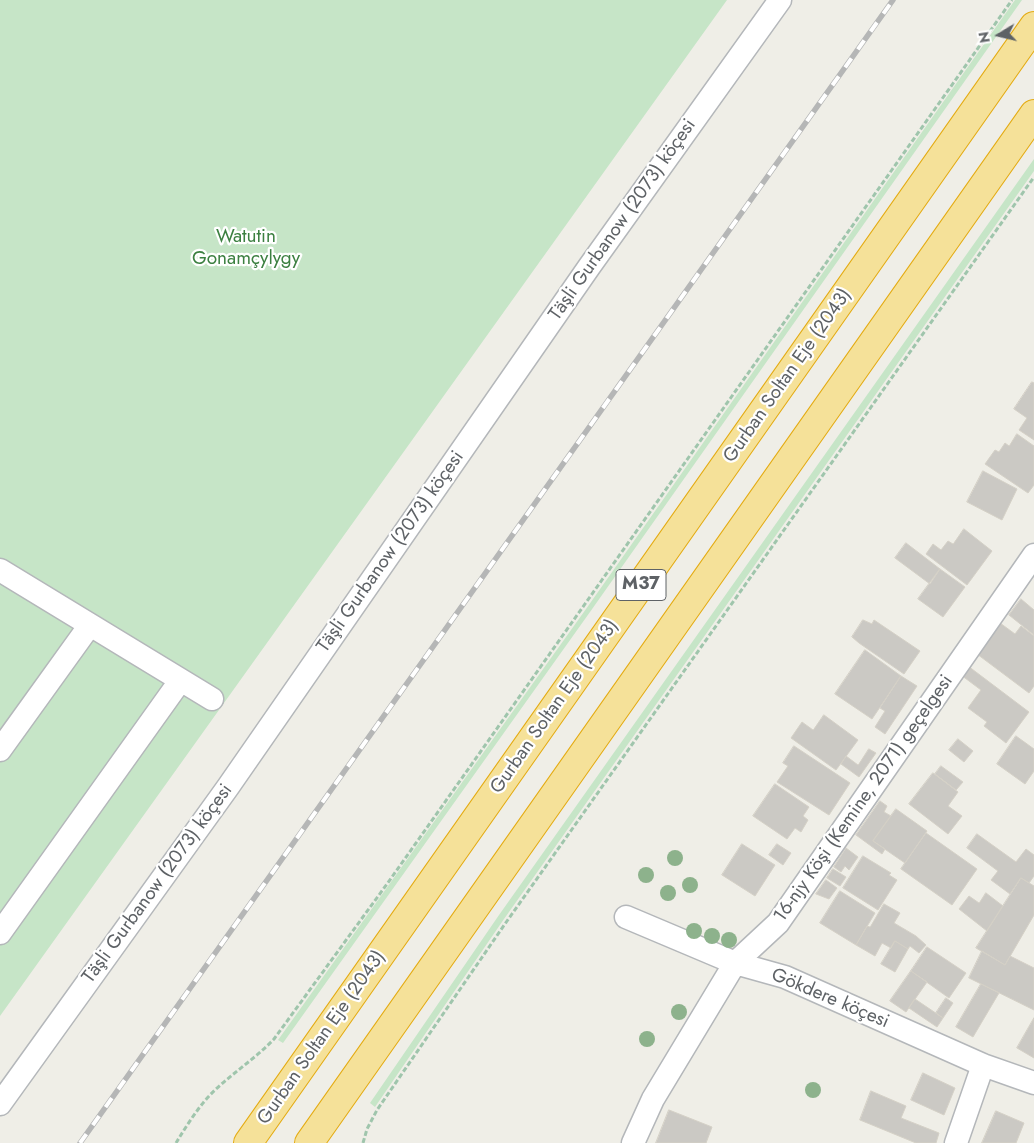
<!DOCTYPE html>
<html>
<head>
<meta charset="utf-8">
<style>
	body { margin:0 }
	#map { position:relative; width:1034px; height:1143px; overflow:hidden; background:#efeee7; font-family:Jost,sans-serif }
	canvas { display:block }
	.north { position:absolute; left:974px; top:10px; width:50px; height:50px; -webkit-text-stroke:4px #fff; paint-order:stroke; rotate:261deg; font-size:14px; font-weight:700; line-height:20px; text-align:center; color:#5e6266 }
	.north::after { content:''; display:block; margin:auto; width:18px; height:22px; background:#5e6266; clip-path:polygon(50% 0,100% 100%,50% 72%,0 100%) }
</style>
</head>
<body>
<div id="map">
<canvas width="1034" height="1143"></canvas>
<div class="north">N</div>
</div>
<script>
const ctx = document.querySelector('canvas').getContext('2d');
ctx.lineJoin = 'round';
function fill(path, color) { ctx.fillStyle = color; ctx.fill(path, 'evenodd'); }
function strokePath(path, color, width, dash) { ctx.strokeStyle = color; ctx.lineWidth = width; ctx.lineCap = dash ? 'butt' : 'round'; ctx.setLineDash(dash || []); ctx.stroke(path); }
function drawText(font, color, halo, rows, align = 'center') {
  ctx.font = font + ' Jost,sans-serif'; ctx.lineWidth = 4.5; ctx.setLineDash([]); ctx.textBaseline = 'middle'; ctx.strokeStyle = halo; ctx.fillStyle = color; for (const [text, x, y, turn = 0] of rows) {
    ctx.save(); ctx.translate(x, y); ctx.rotate((+turn || 0) * Math.PI / 180); ctx.textAlign = isNaN(turn) ? turn : align; if (halo) ctx.strokeText(text, 0, 0); ctx.fillText(text, 0, 0); ctx.restore();
  }
}
const green = new Path2D(`
	M0 0H727L0 1016Z
	M1015 0H1022L590 612 283 1043 278 1040 586 609Z
	M1034 159V171L504 919 375 1107 370 1103 499 915Z`);
const building = new Path2D(`
	M1032 382 1034 383V440L1019 430 1027 418 1014 409Z
	M1017 434 1034 446V485L1028 493 985 464 995 450 999 452 1005 443 1009 446Z
	M983 471 1017 489 1002 520 967 502Z
	M964 529 992 551 967 585 926 554 933 544 941 550 948 541 953 544Z
	M906 543 940 569 930 584 895 558Z
	M940 569 965 587 943 617 918 599Z
	M1021 599 1034 610V635L1009 615Z
	M863 620 872 624 874 620 920 651 904 674 859 643 852 637Z
	M1000 623 1015 634 1021 626 1034 636V686L1029 693 977 654Z
	M865 650 901 676 872 719 835 694Z
	M968 666 1029 712 1006 743 984 726 987 722 968 708 981 690 961 675Z
	M901 676 917 686 885 734 875 727 885 711 880 708Z
	M824 715 858 740 836 770 791 738 802 722 813 730Z
	M1016 736 1034 749V771L1025 784 997 764Z
	M958 739 973 751 964 762 949 750Z
	M794 746 850 783 829 815 777 782 788 766 783 763Z
	M869 749 876 753 859 777 841 764 846 756 858 765Z
	M941 766 963 782 956 790 935 774Z
	M933 773 958 792 948 806 962 816 948 834 909 804Z
	M775 784 809 807 803 816 808 820 801 832 795 828 787 839 753 816Z
	M880 801 887 806 884 812 891 816 873 841 885 849 882 854 856 835Z
	M896 809 927 831 905 863 873 841Z
	M926 833 977 869 952 905 901 869Z
	M977 834 1016 862 1026 849 1034 855V876L1029 883 1021 878 1010 894 991 880 998 871 967 848Z
	M742 844 775 865 755 896 722 875Z
	M777 844 791 853 783 865 769 855Z
	M846 848 858 857 849 870 845 866 841 872 834 867Z
	M863 856 891 873 889 875 897 880 878 910 843 888Z
	M833 869 846 877 840 886 827 878Z
	M1021 878 1034 886V915L1005 965 976 948Z
	M826 880 837 888 829 899 816 894Z
	M840 891 875 913 856 945 820 923Z
	M986 893 1003 906 987 931 959 909 969 896 979 903Z
	M884 904 900 913 894 923 916 936 926 945 919 953 910 946 908 949 895 941 891 948 882 943 875 956 856 945 867 926 870 927Z
	M895 941 908 949 895 972 881 964Z
	M927 947 966 973 949 998 911 971Z
	M982 951 1005 965 1010 956 1034 968V1010L969 978Z
	M911 971 927 982 906 1012 890 1001Z
	M981 984 999 993 973 1037 956 1027Z
	M946 998 953 1003 943 1018 936 1013Z
	M915 999 943 1018 937 1027 909 1008Z
	M1034 1018V1058L1017 1048Z
	M923 1073 955 1088 944 1115 911 1100Z
	M871 1091 906 1106 901 1118 939 1133 936 1143H916L860 1120Z
	M669 1110 712 1127 706 1143H656Z
	M996 1111 1024 1123 1016 1143H982Z`);
const path = new Path2D(`
	M176 1143C187 1125 200 1104 215 1090 234 1072 256 1058 274 1039L387 884 1012 0
	M363 1143 367 1129 377 1110 507 921 1034 177`);
const minor = new Path2D(`
	M0 570 212 699
	M0 750 90 625
	M626 917 735 963 785 977 983 1065 1034 1083
	M0 933 180 681
	M0 1104 228 787 589 267 780 0
	M633 1143 653 1099 735 963 778 923 1034 555
	M956 1143 983 1065`);
const highway = new Path2D(`
	M248 1143 1034 26
	M309 1143 1034 114`);
const rail = new Path2D(`
	M80 1143 893 0`);
const trees = [
	[675,858],
	[646,875],
	[690,885],
	[668,893],
	[694,931],
	[712,936],
	[729,940],
	[679,1012],
	[647,1039],
	[813,1090]
];
const shields = [
	[641,585,50]
];
const shieldNames = [
	["M37",641,585]
];
const streetNames = [
	["Täşli Gurbanow (2073) köçesi",623,220,-55],
	["Gurban Soltan Eje (2043)",788,376,-55],
	["Täşli Gurbanow (2073) köçesi",391,552,-55],
	["Gurban Soltan Eje (2043)",555,707,-55],
	["16-njy Köşi (Kemine, 2071) geçelgesi",864,799,-55],
	["Täşli Gurbanow (2073) köçesi",158,884,-54],
	["Gökdere köçesi",830,999,23],
	["Gurban Soltan Eje (2043)",322,1038,-55]
];
const parkNames = [
	["Watutin",246,237],
	["Gonamçylygy",246,259]
];
fill(green, '#c6e5c7');
fill(building, '#cbc9c4');
strokePath(building, '#d4d0c6', 1);
strokePath(minor, '#b4b7ba', 25);
strokePath(highway, '#e4ab12', 30);
strokePath(path, '#9fc5ac', 3, [5, 2.5]);
strokePath(minor, '#fff', 22);
strokePath(highway, '#f5e199', 28);
strokePath(rail, '#b5b6b6', 5.5);
strokePath(rail, '#fff', 4, [11]);
ctx.fillStyle = '#8db28c';
for (const [x, y] of trees) { ctx.beginPath(); ctx.arc(x, y, 8, 0, 2 * Math.PI); ctx.fill(); }
for (const [x, y, w] of shields) { const box = new Path2D(); box.roundRect(x - w / 2, y - 15.5, w, 31, 4); ctx.fillStyle = '#fff'; ctx.fill(box); strokePath(box, '#5e6266', 1); }
drawText('bold 18px', '#5e6266', null, shieldNames);
drawText('19px', '#5e6266', '#fff', streetNames);
drawText('19px', '#3c8041', '#fff', parkNames);
</script>
</body>
</html>
